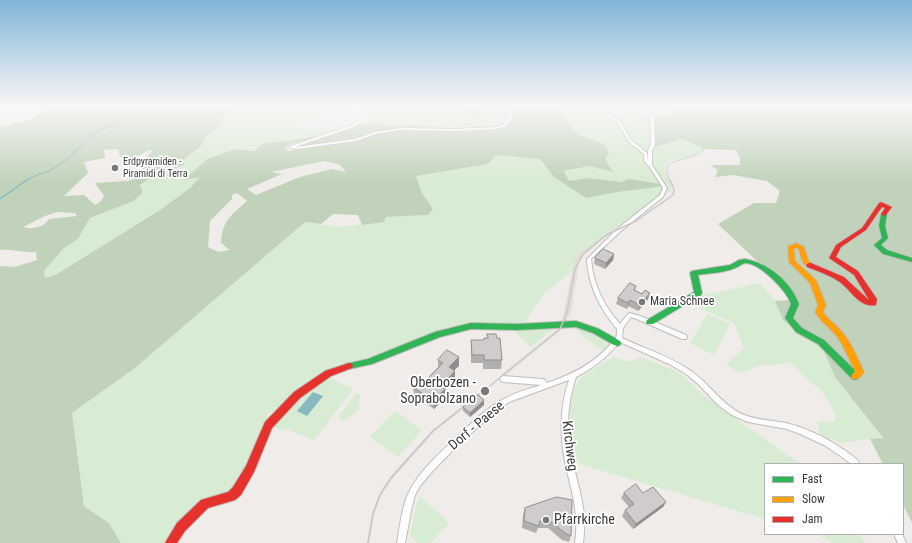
<!DOCTYPE html>
<html>
<head>
<meta charset="utf-8">
<style>
	body { margin:0 }
	#map { position:relative; width:912px; height:543px; overflow:hidden; background:#efecea; font-family:"Roboto Condensed",sans-serif }
	canvas { display:block }
	.legend { position:absolute; left:764px; top:463px; width:140px; height:72px; box-sizing:border-box; background:#fff; border:1px solid #b1b0b0; margin:0; padding:5px 7px; list-style:none; font-size:12px; color:#3c3a39 }
	.legend li { display:flex; align-items:center; gap:8px; height:20px }
	.legend b { width:20px; border:1px solid #b1b0b0 }
</style>
</head>
<body>
<div id="map">
<canvas width="912" height="543"></canvas>
<ul class="legend">
<li><b style="height:5px;background:#30b455"></b>Fast</li>
<li><b style="height:5px;background:#ff9f0a"></b>Slow</li>
<li><b style="height:5px;background:#e5322d"></b>Jam</li>
</ul>
</div>
<script>
const ctx = document.querySelector('canvas').getContext('2d');
ctx.lineJoin = 'round';
function fill(path, color) { ctx.fillStyle = color; ctx.fill(path, 'evenodd'); }
function strokePath(path, color, width, dash) { ctx.strokeStyle = color; ctx.lineWidth = width; ctx.lineCap = dash ? 'butt' : 'round'; ctx.setLineDash(dash || []); ctx.stroke(path); }
function drawText(font, color, halo, rows, align = 'center') {
  ctx.font = font + ' "Roboto Condensed",sans-serif'; ctx.lineWidth = 3.5; ctx.setLineDash([]); ctx.textBaseline = 'middle'; ctx.strokeStyle = halo; ctx.fillStyle = color; for (const [text, x, y, turn = 0] of rows) {
    ctx.save(); ctx.translate(x, y); ctx.rotate((+turn || 0) * Math.PI / 180); ctx.textAlign = isNaN(turn) ? turn : align; if (halo) ctx.strokeText(text, 0, 0); ctx.fillText(text, 0, 0); ctx.restore();
  }
}
const built = new Path2D(`
	M618 227 585 254 579 263 571 312 562 329 504 376 502 374 554 332 562 322 574 262 579 253 610 230Z`);
const green = new Path2D(`
	M235 106H351L341 111 311 120 291 128 340 129 322 136 292 140 255 151 236 149 185 180 201 176 190 188 160 210 57 274 45 278 44 271 64 248 78 239 90 218 134 201 143 182 154 176 166 173 185 164 181 161 201 146 207 136 226 120 220 119 237 109Z
	M388 106H450L453 110 461 111 481 119 480 106H494L508 116 504 125 492 128H424V125L351 128 371 116 368 111Z
	M553 106H669L674 113 670 116 652 117 655 147 682 139 703 147V150C693 160 677 156 666 164L664 170 672 185 671 192H667L579 253 574 262 572 271 544 293 524 323 463 325 329 371 268 415 241 490 206 506 191 520 177 543H121L109 523 84 506 72 413 135 368 305 222 337 227 384 222 386 217 428 215 433 209 422 193 415 176 488 164 496 155 540 159 554 177 586 198 609 192H623L628 179 621 182 588 178 569 181 563 172 590 166 613 171 605 159 604 144 577 134 560 108Z
	M760 283 775 301 783 320 821 345 835 377 883 439H870L840 443 820 435 817 421 833 422 837 416 820 388 812 384 789 362 767 366 765 364 739 373 726 364 744 348 734 323 697 307 700 296Z
	M707 314 730 324 714 355 690 343Z
	M558 326 530 347 512 329Z
	M574 326H577L615 343 606 352 585 339Z
	M613 357 630 362 640 357 674 370 683 376 704 396 800 464H765V519L582 465C580 463 576 460 574 457 567 441 568 395 578 382 584 373 604 364 613 357Z
	M328 377 353 389 314 440 284 428 282 431 273 426 297 398Z
	M356 393 360 394 359 410 343 421 338 417Z
	M395 411 422 430 398 457 370 437Z
	M420 496 449 523 430 543H418L410 535 416 506Z
	M817 534H860L865 543H833Z`);
const forest = new Path2D(`
	M54 106H235L237 109 220 118 226 120 207 136 201 146 182 161 185 164C174 170 146 177 140 186L143 192 134 201 90 218 78 239 64 248 44 271 45 278 57 274 160 210 190 188 200 177 184 180 207 159 236 149 255 151 262 144 322 136 290 144 285 148 288 151 358 141 376 134 401 130 471 132 507 127C511 123 512 118 516 114L506 106H553L560 108 577 134 604 144 609 153 605 159 613 172 590 166 564 171 569 181 588 178 621 182 628 179 661 184 662 186C636 190 611 192 586 198L554 177 540 159 496 155 488 164 416 176 422 193 433 209 428 215 386 217 384 222 362 225 358 215 333 214 321 224 305 222 135 368 72 413 84 506 109 523 121 543H0V266L15 267 37 260 36 252C24 253 12 249 0 250V127L30 120 42 111ZM118 149 120 157 132 159 149 150 153 151 141 162 142 177 128 181 95 183 104 196 100 202 95 205 84 195 64 196 88 173 84 162 105 158 104 150ZM325 161 340 165 346 172 332 169 300 177 256 195 247 189 282 174 271 172ZM237 193 247 201C231 215 222 221 221 243L230 250 218 252 208 247 210 221 232 199V195ZM57 212 75 213 77 216 49 219C44 227 32 230 23 227L45 216Z
	M451 106H475L480 108 482 112 480 115 484 118 481 119 461 111 453 110Z
	M669 106H912V523L903 504V464H883L870 439 883 438 835 377 821 345 801 334 783 320 775 301 789 300 781 284 718 224 754 203H776L780 191 767 181 733 175 715 177 718 170 710 165H740V159L736 150 706 149 682 139 655 147 652 117 670 116 673 114Z
	M380 121 387 126 424 125V128L388 130 355 139 295 147 351 128Z`);
const water = new Path2D(`
	M313 392 323 396 307 416 297 411Z`);
const streamFar1 = new Path2D(`
	M25 181C35 174 47 173 56 167 70 158 80 147 91 136 100 128 113 127 121 120 127 114 131 110 138 106`);
const stream = new Path2D(`
	M0 199 27 180`);
const street = new Path2D(`
	M502 106H506L514 114 506 126 497 129 456 131 400 130 376 134 356 141 297 149 290 148 288 147 352 125 367 116 363 111 365 110H366L371 116 354 127 295 147 355 139 375 132 400 128 456 129 497 127 504 124 510 114Z
	M592 106H596L620 121 631 140 647 153 648 161V151L651 144 650 120V118L629 106H633L652 116 654 120 655 144 652 151V165L667 188 663 197 621 231 591 259C593 284 604 306 620 324L628 314 630 313 643 317 686 335 687 337 686 339H682L639 320 631 317 623 328 622 338C645 349 670 356 691 371 709 383 721 404 742 414 755 420 771 420 786 423 806 428 825 437 841 448 847 452 856 457 860 464H851L839 455 824 445 800 434 787 429 748 422 732 415 718 405 699 385 686 374 669 364 620 342C607 357 594 368 576 377 568 401 566 425 570 449 574 472 582 493 584 515 585 525 584 534 583 543H575C576 534 577 525 576 516 574 493 566 472 563 450 560 426 561 403 569 380L509 402 500 408 488 418 458 445 430 474 420 486 415 495 411 511 405 543H397C400 526 402 504 410 490 421 469 444 449 461 433 474 421 488 407 504 399 515 392 529 389 541 385L503 382 501 381 500 379 501 377 503 376 543 379 545 380 547 383C571 375 593 364 610 345 612 343 615 340 616 338 617 335 617 331 617 329 600 309 588 285 587 259L617 229 660 195 663 188 649 166 644 161V154L629 142 618 123Z
	M894 534H902L906 543H898Z`);
const fast = new Path2D(`
	M884 212 887 214 885 226 888 238 881 245 887 250 912 258V262L883 254 874 245 882 238 879 226 881 214Z
	M745 259C768 263 791 282 799 304L793 318 802 328 824 340 858 373 859 376 858 379 855 380 852 379 818 344 796 332 785 318 791 304C787 291 761 264 746 263 742 263 739 267 735 268 723 273 710 273 698 275L702 293 701 295 653 324H647L646 322 647 320 694 292 690 273 692 271 730 265 739 260Z
	M576 321 599 329 620 341 621 343 620 345 617 346 614 345 593 333 576 327 517 330 471 329 440 337 372 364 349 369 346 368 345 366 346 364 368 359 435 332 471 323 517 324Z`);
const slow = new Path2D(`
	M796 243 804 247 808 260 812 265 809 267C801 264 801 257 799 249L796 248H794L795 261 816 280 826 305 823 312C828 320 837 325 843 333 852 344 858 359 864 372 862 377 857 380 852 379L851 376 855 371C849 360 845 348 838 338 831 328 821 323 815 312L818 305 810 283 789 262 788 247 789 246Z`);
const jam = new Path2D(`
	M881 202 892 207 886 215 884 216 881 214 885 208 882 207 866 230 841 247 836 257 858 271 877 299 876 305C859 309 850 288 838 281 829 275 817 271 807 267L806 265 809 263H811L844 277 869 300 854 275 829 258 836 245 862 228 879 203Z
	M349 363 352 364 353 366 352 368 331 376 300 398 272 428 254 472 241 495 235 500 208 508 185 531 177 543H165L177 523 201 500 228 492 233 487 246 466 265 422 294 392 325 371Z`);
const railFar2 = new Path2D(`
	M635 106C656 118 699 124 704 150 693 160 678 157 667 166V173L670 181`);
const railFar1 = new Path2D(`
	M480 394 560 329 567 313 575 269 582 255 606 235 636 221 673 195 674 189 670 180`);
const rail = new Path2D(`
	M368 543 373 514 380 495 391 478 433 431 481 393`);
const wall = new Path2D(`
	M614 254 613 260 605 269 594 264 595 258Z
	M636 286 635 290 642 294 650 293 648 299 638 311 628 306 627 309 616 304 618 298Z
	M487 334 497 338 502 360 501 369H483V363H471V340H484L487 338Z
	M438 360 459 366 454 370 455 379 445 390V397L434 409 414 395 413 387 420 386 438 367Z
	M484 400V405L470 417 463 411V407Z
	M624 493H643L666 502 663 507 633 529 622 516 625 510 629 507 621 498Z
	M557 497 571 536 569 542 562 540 548 528H538L536 533 522 528 523 515 525 508Z`);
const shadedWall = new Path2D(`
	M614 254 613 260 605 269 606 263Z
	M650 293 648 299 638 311 640 305Z
	M630 300 627 309 628 303Z
	M459 357V366L449 375V367Z
	M455 371V379L445 390V397L434 409 433 401 441 386Z
	M484 400V405L470 417V413Z
	M666 502 663 507 633 529 636 524Z`);
const building = new Path2D(`
	M603 249 614 254 606 263 595 258Z
	M630 283 636 286 634 290 642 294 645 290 650 293 640 305 630 300 628 303 618 298Z
	M487 334H496L497 338H500L502 360H484V355H472L471 340H484V338H488Z
	M447 350 459 357 449 367 455 371 441 386 445 389 433 401 413 387 416 383 420 386 443 363 438 360Z
	M478 395 484 400 470 413 463 407Z
	M636 484 643 493 653 487 666 502 636 524 625 510 634 504 624 493Z
	M557 497 572 500 571 536 565 533 550 521H540L538 526 524 521 525 508Z`);
const markers = [
	[115,168,4,"#7b7877"],
	[642,302,4,"#7b7877"],
	[485,391,5,"#7b7877"],
	[546,520,4,"#7b7877"]
];
const farPoinames = [
	["Erdpyramiden -",123,162],
	["Piramidi di Terra",123,174]
];
const poiNames = [
	["Maria Schnee",650,302]
];
const nearPoinames = [
	["Oberbozen -",476,383],
	["Soprabolzano",476,399],
	["Pfarrkirche",554,520,"left"]
];
const nearStreetnames = [
	["Dorf - Paese",477,426,-40],
	["Kirchweg",569,446,83]
];
fill(built, '#e4ddd8');
fill(green, '#d8ebd3');
fill(forest, '#c0d3ba');
fill(water, '#88b8c2');
strokePath(streamFar1, '#88b8c2', 1);
strokePath(stream, '#88b8c2', 1.5);
strokePath(street, '#bfbdbb', 2);
strokePath(fast, '#bfbdbb', 2);
strokePath(slow, '#bfbdbb', 2);
strokePath(jam, '#bfbdbb', 2);
fill(street, '#fdfcfc');
fill(fast, '#30b455');
fill(slow, '#ff9f0a');
fill(jam, '#e5322d');
strokePath(railFar2, '#cac8c8', 1);
strokePath(railFar1, '#cac8c8', 1.5);
strokePath(rail, '#cac8c8', 2);
fill(wall, '#b2afaf');
fill(shadedWall, '#918f8e');
fill(building, '#cfcccb');
strokePath(building, '#918f8e', 1);
const sky = ctx.createLinearGradient(0, 0, 0, 182);
sky.addColorStop(0, '#81b6d9');
sky.addColorStop(0.58, '#f8f6f6');
sky.addColorStop(1, '#f8f6f600');
ctx.fillStyle = sky;
ctx.fillRect(0, 0, 912, 182);
for (const [x, y, r, color] of markers) { const dot = new Path2D(); dot.arc(x, y, r, 0, 2 * Math.PI); ctx.fillStyle = color; ctx.fill(dot); strokePath(dot, '#fff', 1.5); }
drawText('10px', '#3c3a39', '#fff', farPoinames, 'left');
drawText('12px', '#3c3a39', '#fff', poiNames, 'left');
drawText('14px', '#3c3a39', '#fff', nearPoinames, 'right');
drawText('14px', '#3c3a39', '#fff', nearStreetnames);
</script>
</body>
</html>
